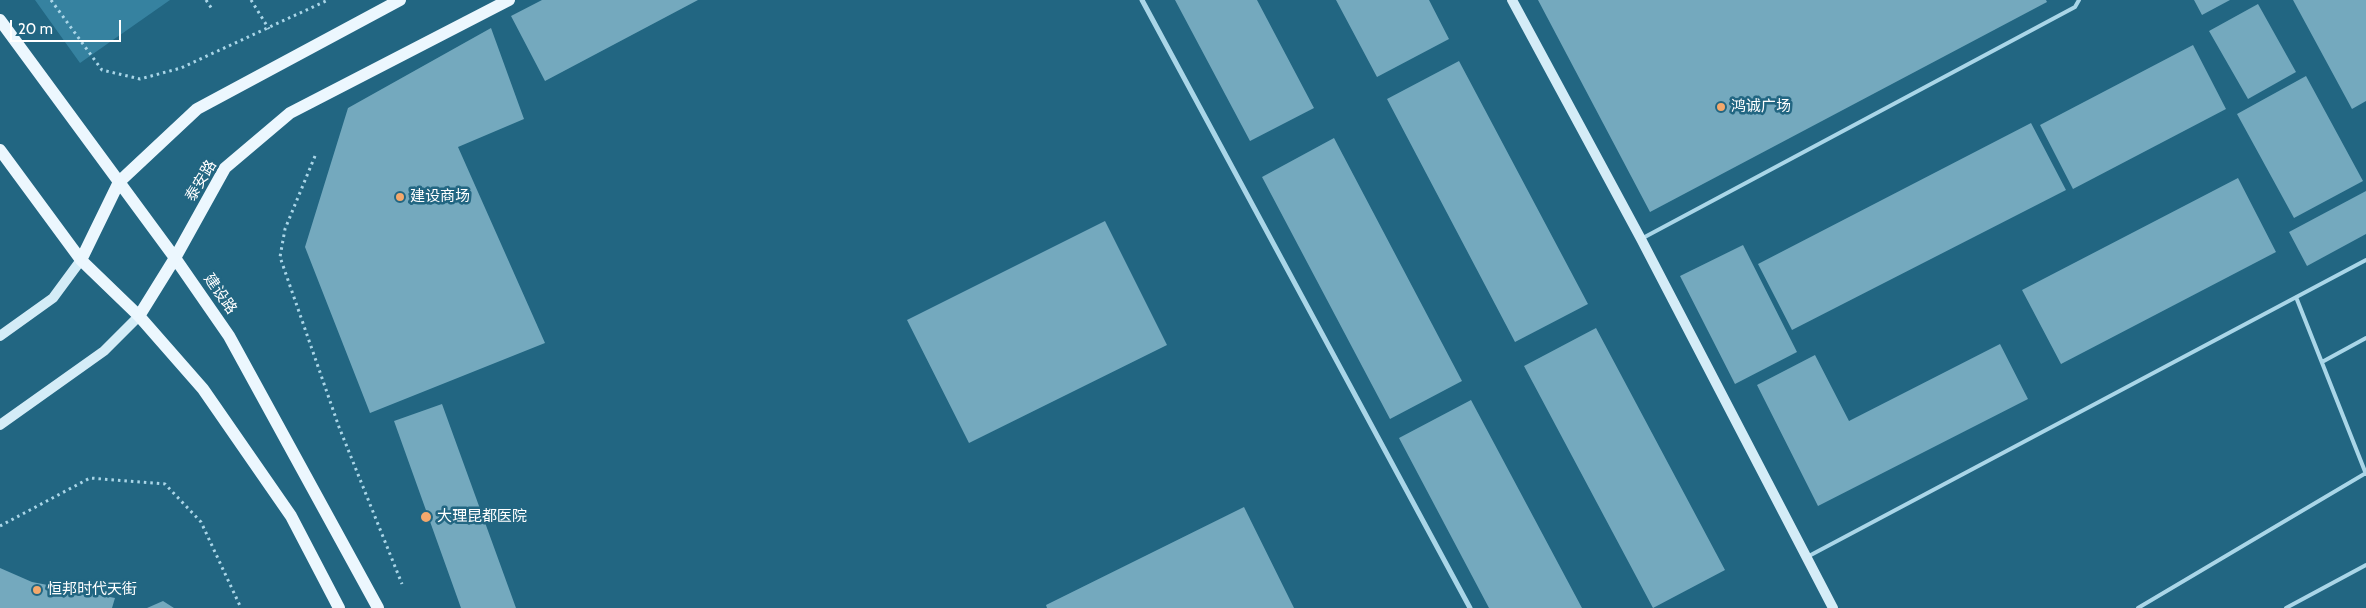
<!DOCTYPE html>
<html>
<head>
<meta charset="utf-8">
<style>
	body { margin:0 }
	#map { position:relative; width:2366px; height:608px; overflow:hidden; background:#226682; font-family:Cabin,sans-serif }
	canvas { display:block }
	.scale { position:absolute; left:10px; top:20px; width:111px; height:22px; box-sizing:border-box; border:2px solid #fff; border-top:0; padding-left:6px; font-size:15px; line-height:18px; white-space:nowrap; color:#fff; -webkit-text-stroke:4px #226682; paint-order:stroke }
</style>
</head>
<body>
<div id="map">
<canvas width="2366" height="608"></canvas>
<div class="scale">20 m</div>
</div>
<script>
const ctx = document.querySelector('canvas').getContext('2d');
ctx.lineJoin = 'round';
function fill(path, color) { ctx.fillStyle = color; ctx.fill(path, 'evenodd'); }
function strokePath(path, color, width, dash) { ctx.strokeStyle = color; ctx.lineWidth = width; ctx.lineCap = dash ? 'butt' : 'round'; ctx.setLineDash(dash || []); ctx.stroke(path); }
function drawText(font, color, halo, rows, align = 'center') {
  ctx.font = font + ' Cabin,"Noto Sans SC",sans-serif'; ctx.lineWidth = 5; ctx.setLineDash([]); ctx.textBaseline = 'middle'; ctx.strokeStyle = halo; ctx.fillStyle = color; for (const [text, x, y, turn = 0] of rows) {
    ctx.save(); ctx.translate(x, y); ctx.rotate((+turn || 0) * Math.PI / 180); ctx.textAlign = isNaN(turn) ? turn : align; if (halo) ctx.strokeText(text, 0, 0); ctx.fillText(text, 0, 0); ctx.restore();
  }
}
const green = new Path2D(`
	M35 0H170L80 63Z`);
const building = new Path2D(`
	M542 0H698L545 81 511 16Z
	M1175 0H1257L1314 108 1250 141Z
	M1336 0H1429L1449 39 1377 77Z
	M1538 0H2046L2047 2 1650 212Z
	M2194 0H2230L2202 15Z
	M2293 0H2366V101L2352 109Z
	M2258 4 2296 72 2248 99 2209 31Z
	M491 28 524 119 458 147 545 343 370 413 305 247 348 108Z
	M2193 45 2226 109 2073 189 2040 125Z
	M1459 61 1588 304 1515 342 1387 99Z
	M2306 76 2363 181 2294 218 2237 114Z
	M2031 123 2066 190 1792 330 1758 264Z
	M1334 138 1462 381 1390 419 1262 177Z
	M2238 178 2276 252 2061 364 2022 290Z
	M2366 191V234L2307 266 2289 232Z
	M1105 221 1167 345 969 443 907 320Z
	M1743 245 1797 352 1735 384 1680 276Z
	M1596 328 1725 570 1653 608 1524 366Z
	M2000 344 2028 399 1818 506 1757 385 1815 355 1849 421Z
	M1471 400 1582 608H1489L1399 438Z
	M442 404 516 608H461L394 421Z
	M1244 507 1294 608H1047L1046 605Z
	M0 568 32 582 115 598 112 608H0Z
	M163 601 174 608H147Z`);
const path = new Path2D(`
	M51 0 102 70 140 79 181 68 328 0
	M206 0 212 9
	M251 0 269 29
	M315 156 285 229 280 257 339 427 402 584
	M0 526 90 478 165 484 201 522 241 608`);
const lane = new Path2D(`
	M1641 239 2075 7 2079 0
	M2296 297 2366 474
	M2322 362 2366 338
	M1807 557 2366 260
	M2138 608 2366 473
	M2286 608 2366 565`);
const street = new Path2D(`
	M1142 0 1470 608`);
const secondary = new Path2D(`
	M1512 0 1641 239 1833 608
	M0 336 53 298 81 260
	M0 425 104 351 139 316`);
const primary = new Path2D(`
	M0 20 175 258 229 336 378 608
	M0 150 81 260 139 316 203 389 291 516 339 608
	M81 260 119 182 197 109 400 0
	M139 316 175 258 225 168 290 113 509 0`);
const markers = [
	[1721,107,5,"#f4a86c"],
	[400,197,5,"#f4a86c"],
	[426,517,6,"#f4a86c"],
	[37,590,5,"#f4a86c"]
];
const poiNames = [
	["鸿诚广场",1731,107],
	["建设商场",410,197],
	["大理昆都医院",437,517],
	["恒邦时代天街",47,590]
];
const streetNames = [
	["泰安路",201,181,-59],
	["建设路",220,294,55]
];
fill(green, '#3682a0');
fill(building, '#74a9be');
strokePath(path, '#aad6e8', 3, [2.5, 4]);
strokePath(lane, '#aad6e8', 4);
strokePath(street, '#aad6e8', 5);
strokePath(secondary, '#d4ecf7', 10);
strokePath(primary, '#ecf7fe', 12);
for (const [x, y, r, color] of markers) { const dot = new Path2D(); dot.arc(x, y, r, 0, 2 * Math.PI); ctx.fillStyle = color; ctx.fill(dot); strokePath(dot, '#226682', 2); }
drawText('15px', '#fff', '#226682', poiNames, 'left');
drawText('15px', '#fff', '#226682', streetNames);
</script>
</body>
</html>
